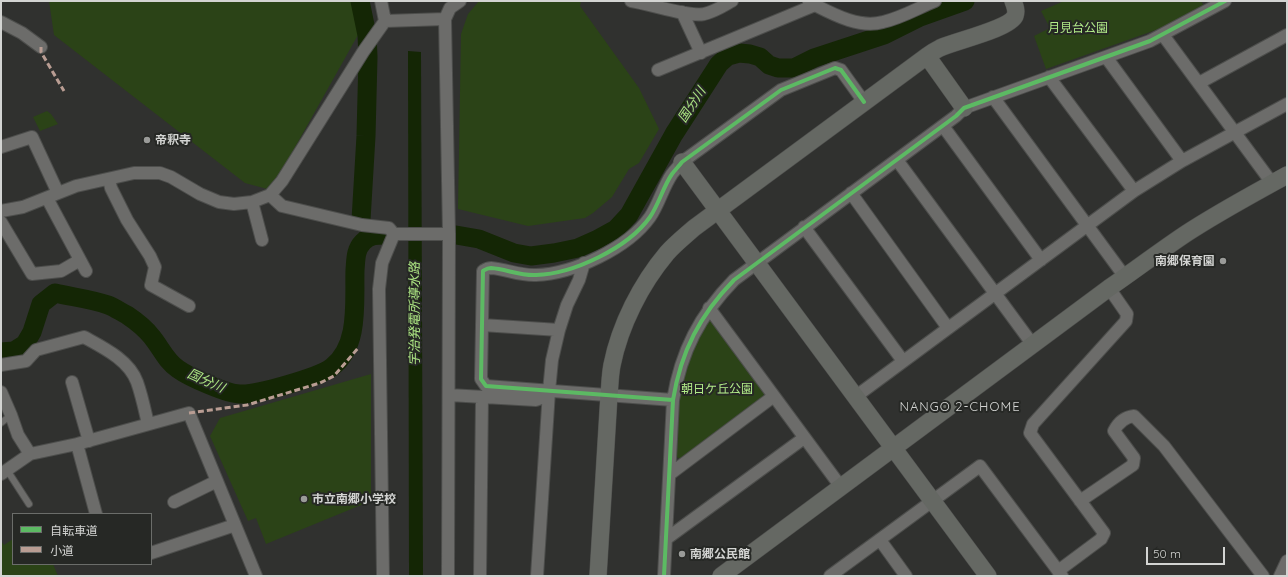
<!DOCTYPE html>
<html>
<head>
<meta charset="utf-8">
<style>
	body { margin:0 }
	#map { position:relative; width:1288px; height:577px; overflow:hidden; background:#30312f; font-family:Quicksand,"Noto Sans JP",sans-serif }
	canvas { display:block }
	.frame { position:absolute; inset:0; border:2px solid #d3d4d2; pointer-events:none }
	.legend { position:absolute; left:12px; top:513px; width:140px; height:52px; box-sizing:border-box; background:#262825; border:1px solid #6b6d6a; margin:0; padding:5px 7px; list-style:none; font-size:12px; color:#d3d4d2 }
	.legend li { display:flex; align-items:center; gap:8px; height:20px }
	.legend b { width:20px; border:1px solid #6b6d6a }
	.scale { position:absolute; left:1146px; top:547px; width:79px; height:18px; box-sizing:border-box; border:2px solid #d3d4d2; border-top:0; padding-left:5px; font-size:12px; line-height:14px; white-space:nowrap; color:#d3d4d2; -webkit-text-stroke:3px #262825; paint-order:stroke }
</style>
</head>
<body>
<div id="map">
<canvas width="1288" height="577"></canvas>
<div class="frame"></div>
<ul class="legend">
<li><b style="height:5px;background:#5cba63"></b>自転車道</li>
<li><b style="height:5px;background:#b99d93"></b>小道</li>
</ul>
<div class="scale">50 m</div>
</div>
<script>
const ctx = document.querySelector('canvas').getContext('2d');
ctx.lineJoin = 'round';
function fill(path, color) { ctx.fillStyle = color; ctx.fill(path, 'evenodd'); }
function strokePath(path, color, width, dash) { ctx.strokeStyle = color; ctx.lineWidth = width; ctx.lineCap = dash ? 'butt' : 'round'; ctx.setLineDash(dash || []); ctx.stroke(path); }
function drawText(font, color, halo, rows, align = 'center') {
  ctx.font = font + ' Quicksand,"Noto Sans JP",sans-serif'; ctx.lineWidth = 4; ctx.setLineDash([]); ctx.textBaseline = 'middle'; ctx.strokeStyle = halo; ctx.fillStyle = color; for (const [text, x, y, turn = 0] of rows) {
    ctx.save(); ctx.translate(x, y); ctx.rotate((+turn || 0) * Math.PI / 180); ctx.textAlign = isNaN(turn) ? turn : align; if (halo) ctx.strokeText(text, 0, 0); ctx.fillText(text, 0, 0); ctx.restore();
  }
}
const green = new Path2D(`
	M49 1H359L363 26 271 190 245 183 54 35Z
	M479 1H581L580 6 639 88 659 129 639 163 629 169 612 197 593 213 585 218 528 226 458 209 461 34 468 14Z
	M1064 1H1201L1204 6 1167 26 1046 69 1034 36 1050 28 1041 11Z
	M47 111 51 114 58 124 40 131 33 117Z
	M704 321H712L764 393 763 399 682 460 675 456 680 391 684 368Z
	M371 374V501L266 544 256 518 248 521 210 436 220 418Z
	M13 539V564H53L58 576H1V541L4 545Z`);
const water = new Path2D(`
	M408 51 421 52 423 576H409Z`);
const river = new Path2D(`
	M360 1 367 35 368 57 366 136 361 220
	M456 235 479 239 514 253 531 256 554 253 578 248 596 240 616 229 629 215 674 134 719 64 728 56 739 53 750 54 760 57 769 65 778 68H794L814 58 884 35 920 17 965 1
	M1 352 14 351 25 344 32 332 41 304 55 293C72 297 91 299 108 305 114 307 121 312 127 315 136 321 145 328 152 337 161 348 166 361 178 369 189 377 227 394 240 394 257 395 319 377 332 367 360 345 354 302 355 270 356 260 355 250 363 242 370 234 379 235 388 235`);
const lane = new Path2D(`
	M1 423 11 415
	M7 470 29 504`);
const street = new Path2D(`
	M381 1 385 21 445 19
	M631 1C651 4 687 17 704 14 714 12 723 6 732 1
	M809 2C831 13 858 29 883 22 901 18 918 8 935 1
	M682 12 701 53
	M1 22 22 33 41 47
	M1163 35 1272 183
	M1106 57 1182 161
	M658 70 815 5
	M1049 77 1134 191
	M1199 83 1287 35
	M993 97 1125 277
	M943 126 1041 260
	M1 147 32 137 58 193
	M897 160 1033 345
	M109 179 111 188 127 220 150 256 155 267 151 285 189 306
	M851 193 948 328
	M270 195 282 181 363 52 385 21
	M47 198 86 271
	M252 202 262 240
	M1 211 23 207 76 186 134 173H160L171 177 200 194 219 202 234 204 252 202 270 195 282 206 362 225 389 228 394 234H449
	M1 222 32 274 61 271 80 260
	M804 227 903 361
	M709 308 841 487
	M482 325 559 330
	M1 365 26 361 36 350 84 337C104 348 129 360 137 382 142 396 145 411 148 424
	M72 382 89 441
	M1 392 11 415 18 435 30 454
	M449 395 536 400 544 397 549 391
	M855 397 1134 191 1182 161 1287 104
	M673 400 486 386 481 379 483 271C486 269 487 268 491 268 506 269 520 276 536 275 573 274 628 248 650 217 659 204 663 187 672 174 675 170 679 166 682 162L781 90 835 68 841 70 864 102
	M77 444 96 514
	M1 474 30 454 77 444 189 413 256 576
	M670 474 774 396
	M1080 501 1133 465 1134 458 1114 431C1118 423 1125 417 1134 416L1164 446 1263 576
	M174 502 217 481
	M666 539 804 438
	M880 540 906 576
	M151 553 235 525
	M1058 571 1101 539 1104 533 1030 433 1033 424 1126 321 1127 314 1109 288
	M383 576 379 289 382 263 394 234
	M448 576 449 234 445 19 450 8 460 1
	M480 576 482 397
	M537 576 549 391 552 360 559 330 567 305 579 280 584 263
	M664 576 673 400C681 351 700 315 734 280L956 116 964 108 1150 41 1225 1
	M830 576 980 466 1062 576
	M1280 576 1287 561`);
const secondary = new Path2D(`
	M927 56 964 108
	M682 162 988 576
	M598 576 609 395C610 385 610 375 612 365 620 325 641 284 667 253 675 244 685 236 694 228L927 56C931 53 936 50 940 48 955 41 1009 29 1015 16 1017 11 1015 6 1013 1
	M721 576 1109 288C1135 270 1160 251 1187 233 1219 212 1253 194 1287 175`);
const quiet = new Path2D(`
	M41 47V52L64 91
	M189 413 247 405 320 383 334 376 359 347`);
const cycleway = new Path2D(`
	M673 400 486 386 481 379 483 271C486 269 487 268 491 268 506 269 520 276 536 275 573 274 628 248 650 217 659 204 663 187 672 174 675 170 679 166 682 162L781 90 835 68 841 70 864 102
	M664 576 673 400C681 351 700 315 734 280L956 116 964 108 1150 41 1225 1`);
const markers = [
	[147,140,4,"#9a9b99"],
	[1223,261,4,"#9a9b99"],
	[304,499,4,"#9a9b99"],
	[682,554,4,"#9a9b99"]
];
const parkNames = [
	["月見台公園",1078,28],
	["朝日ケ丘公園",717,389]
];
const poiNames = [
	["帝釈寺",155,140],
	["南郷保育園",1215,261,"right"],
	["市立南郷小学校",312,499],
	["南郷公民館",690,554]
];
const waterNames = [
	["国分川",692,105,-57],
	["宇治発電所導水路",415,314,-90],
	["国分川",206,381,24]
];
const neighbourhoodNames = [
	["NANGO 2-CHOME",960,407]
];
fill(green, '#2b4317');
fill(water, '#142605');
strokePath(river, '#142605', 19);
strokePath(lane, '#4d4e4c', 8);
strokePath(street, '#4d4e4c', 14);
strokePath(secondary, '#4d4e4c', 18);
strokePath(lane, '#6c6c6a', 6);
strokePath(street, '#6c6c6a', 12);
strokePath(secondary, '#656863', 17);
strokePath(quiet, '#b99d93', 3, [6, 3]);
strokePath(cycleway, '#5cba63', 4);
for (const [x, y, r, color] of markers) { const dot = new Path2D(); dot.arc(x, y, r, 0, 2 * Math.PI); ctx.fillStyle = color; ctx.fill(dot); strokePath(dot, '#262825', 1.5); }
drawText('12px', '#b2ec89', '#262825', parkNames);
drawText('bold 12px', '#d3d4d2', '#262825', poiNames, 'left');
drawText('italic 13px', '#ace583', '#262825', waterNames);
ctx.letterSpacing = '1px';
drawText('13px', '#d3d4d2', '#262825', neighbourhoodNames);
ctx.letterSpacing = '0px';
</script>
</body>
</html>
